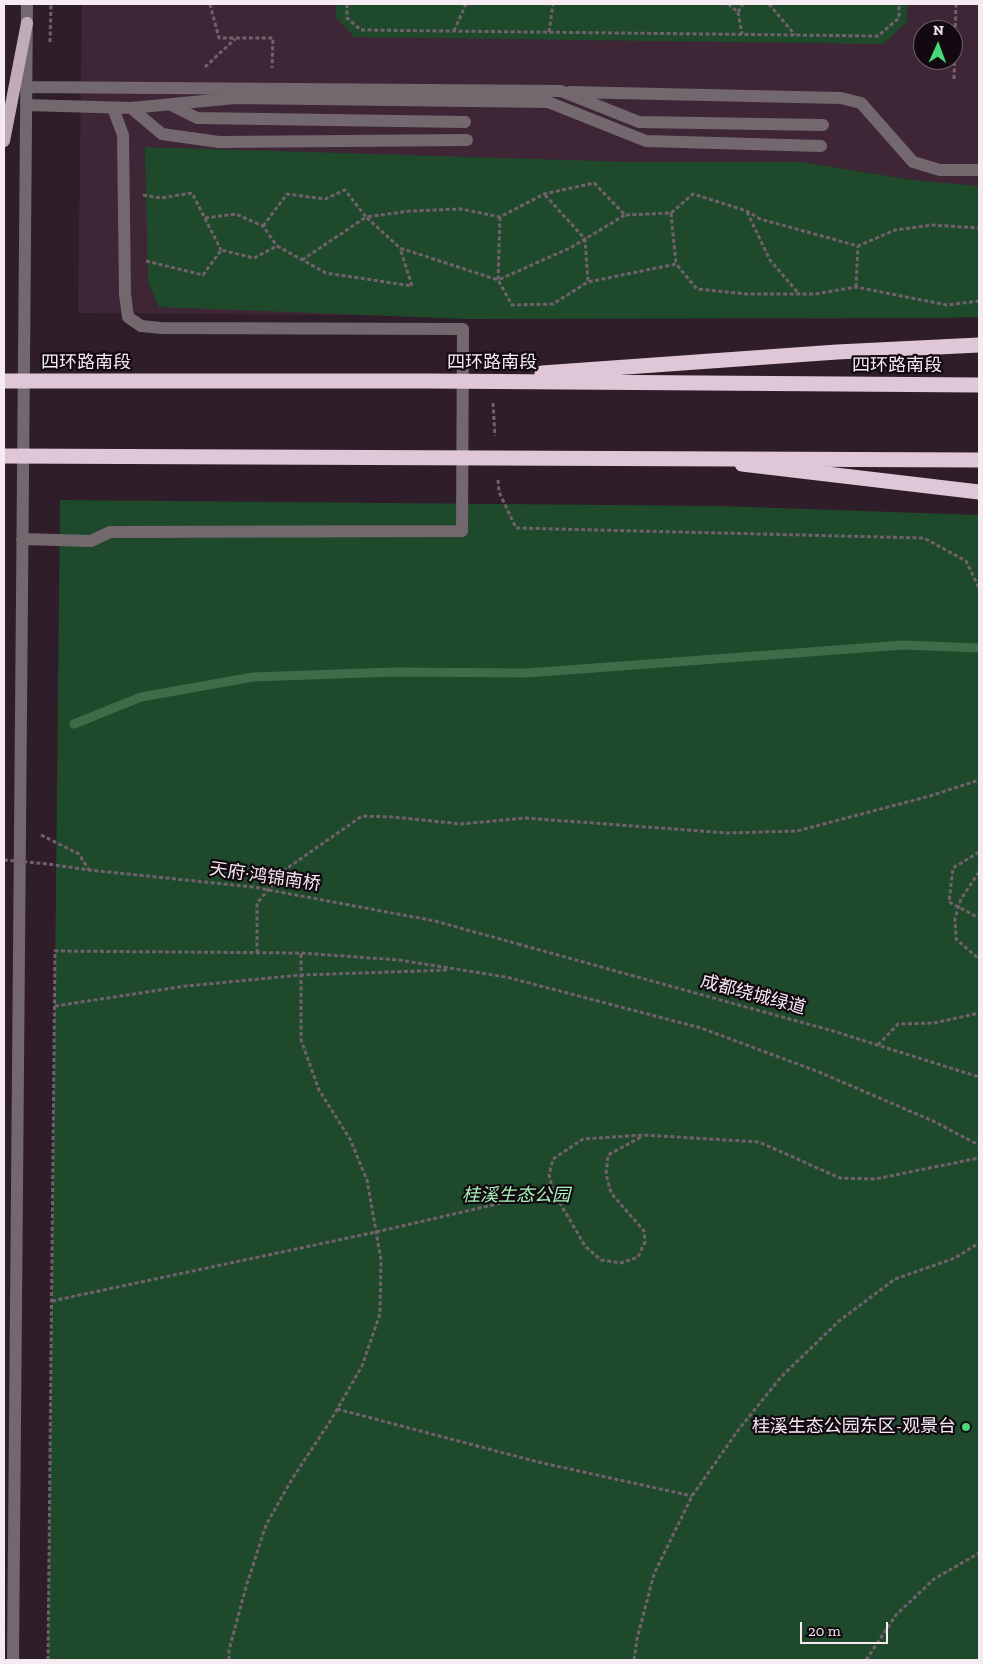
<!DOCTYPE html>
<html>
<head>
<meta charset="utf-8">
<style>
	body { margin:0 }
	#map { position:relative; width:983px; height:1664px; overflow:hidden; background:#2f1d29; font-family:"Zilla Slab",serif }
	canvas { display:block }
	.frame { position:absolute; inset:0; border:5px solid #f7ebf3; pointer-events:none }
	.north { position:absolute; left:913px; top:20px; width:50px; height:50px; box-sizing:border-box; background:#120a10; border:1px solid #6e646b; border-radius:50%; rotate:2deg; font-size:14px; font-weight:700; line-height:20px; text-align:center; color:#f7ebf3 }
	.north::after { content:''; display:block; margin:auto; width:18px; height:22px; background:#4ad777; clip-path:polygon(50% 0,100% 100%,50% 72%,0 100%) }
	.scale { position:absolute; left:800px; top:1622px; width:88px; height:22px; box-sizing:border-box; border:2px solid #f7ebf3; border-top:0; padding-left:6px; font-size:15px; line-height:18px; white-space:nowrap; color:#f7ebf3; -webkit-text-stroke:4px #120a10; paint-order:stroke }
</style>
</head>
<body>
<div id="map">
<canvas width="983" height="1664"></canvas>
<div class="frame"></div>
<div class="north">N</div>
<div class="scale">20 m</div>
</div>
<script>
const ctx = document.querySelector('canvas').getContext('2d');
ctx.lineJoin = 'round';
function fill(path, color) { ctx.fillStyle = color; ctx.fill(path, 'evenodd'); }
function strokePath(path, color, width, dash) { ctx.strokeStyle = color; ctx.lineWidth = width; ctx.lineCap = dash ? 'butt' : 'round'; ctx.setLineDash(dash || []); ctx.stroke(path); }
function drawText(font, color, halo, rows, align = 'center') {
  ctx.font = font + ' "Zilla Slab","Noto Sans SC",serif'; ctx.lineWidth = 4.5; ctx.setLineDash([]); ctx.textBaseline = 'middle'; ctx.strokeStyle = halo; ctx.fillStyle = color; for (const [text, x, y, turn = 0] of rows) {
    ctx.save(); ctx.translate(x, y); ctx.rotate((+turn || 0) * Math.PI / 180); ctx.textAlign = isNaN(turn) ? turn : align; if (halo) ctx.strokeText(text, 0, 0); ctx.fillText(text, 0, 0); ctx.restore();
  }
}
const built = new Path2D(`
	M82 4H979V306L837 319 78 313ZM923 30H953V60H923Z`);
const green = new Path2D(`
	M336 4H907V22L883 44 354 37 336 17Z
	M145 147 631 162H803L912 180 979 186V317L943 318 467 319 159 307 148 282Z
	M60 500 719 506 979 515V1660H48Z`);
const stream = new Path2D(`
	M74 724 141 697 253 677 394 672 527 673 903 645 979 648`);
const path = new Path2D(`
	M210 4 219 38H273L272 68
	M347 4V18L361 30 878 36 899 18V4
	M728 4 738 12 742 34
	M769 4 795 35
	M738 12 743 4
	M454 31 466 4
	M549 32 553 4
	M50 42 51 4
	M205 67 235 39
	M954 79 956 4
	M143 195 161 198 192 193 221 250
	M545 195 585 239 588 282
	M747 212 770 260 799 294
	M671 213 676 264
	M500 217 498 280 570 248 625 215
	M205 218 236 214 263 226 277 246
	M263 226 287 194 325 199 345 190 366 217 410 211 461 209 500 217 544 194 594 183 625 215 671 213 693 194 747 211 760 219 858 246 895 230 932 225 979 228
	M302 260 366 217 400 248 498 280 512 305 553 304 588 282 676 264 697 289 747 294H815L856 287 947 305 979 301
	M146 261 203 275 221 250 254 258 277 246 326 273 412 286 400 248
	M856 287 858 246
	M493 403 495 436
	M498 480 499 492 516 528 924 538 966 561 979 588
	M41 835 79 854 89 870
	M979 852 953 868 949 902 979 918
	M518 944 833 1031 979 1077
	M257 953V903L286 869 362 816 393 817 461 824 525 818 728 833 797 831 930 796 979 780
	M55 1006 186 986 301 975 449 970
	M878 1045 898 1024 934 1023 979 1013
	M553 1191 585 1246 601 1260 621 1263 638 1257 645 1242 644 1231 611 1193 606 1174 608 1155 641 1137
	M52 1301 376 1232 553 1191 549 1175 553 1159 583 1139 644 1135 759 1142 840 1178 875 1179 979 1158
	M337 1409 538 1462 692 1496
	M48 1660 55 951 301 953 399 960 506 977 701 1028 819 1072 933 1121 979 1145
	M229 1660V1650L246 1587 266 1525 292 1479 331 1420 362 1366 380 1314 381 1260 367 1180 350 1139 319 1090 301 1040V953
	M634 1660 637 1639 654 1574 692 1496 739 1429 781 1377 839 1321 895 1279 955 1258 979 1243
	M866 1660 896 1615 934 1579 979 1553`);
const minor = new Path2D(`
	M26 87 561 91 639 122 823 125
	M570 92 841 98 861 103 913 162 940 170H979
	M26 105 131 108 235 98 548 102 646 141 821 146
	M171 105 197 118 465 122
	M131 108 162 134 219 142 467 140
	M22 539 91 541 110 532 462 531 463 329 161 328 141 326 128 317 125 294 123 135 113 108
	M13 1660 27 4`);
const major = new Path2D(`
	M4 141 27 23`);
const highway = new Path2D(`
	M742 464 979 492`);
const pathBridge = new Path2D(`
	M4 860 48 864 89 870 253 887 435 921 518 944
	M979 872 961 899 955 918 956 939 979 959`);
const highwayBridge = new Path2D(`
	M542 373 837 352 979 345
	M4 381H429L979 385
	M4 456 979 460`);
const markers = [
	[966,1427,5,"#4ad777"]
];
const streetNames = [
	["四环路南段",86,363],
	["四环路南段",492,363],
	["四环路南段",897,366],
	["天府·鸿锦南桥",265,877,8],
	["成都绕城绿道",753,995,15]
];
const parkNames = [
	["桂溪生态公园",516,1196]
];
const poiNames = [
	["桂溪生态公园东区-观景台",956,1427]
];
fill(built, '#3e2636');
fill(green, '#1f492b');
strokePath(stream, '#3c6d48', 9);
strokePath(path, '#71616c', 3, [4, 2.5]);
strokePath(minor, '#72686e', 12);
strokePath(major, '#c0acb9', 12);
strokePath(highway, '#e0c7d7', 15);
strokePath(pathBridge, '#71616c', 3, [4, 2.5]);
strokePath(highwayBridge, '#e0c7d7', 15);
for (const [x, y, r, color] of markers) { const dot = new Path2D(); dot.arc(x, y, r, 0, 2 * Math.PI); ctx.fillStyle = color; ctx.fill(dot); strokePath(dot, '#120a10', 2); }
drawText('18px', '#f7ebf3', '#120a10', streetNames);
drawText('italic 18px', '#a8f4b9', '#120a10', parkNames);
drawText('18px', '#f7ebf3', '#120a10', poiNames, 'right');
</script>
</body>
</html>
